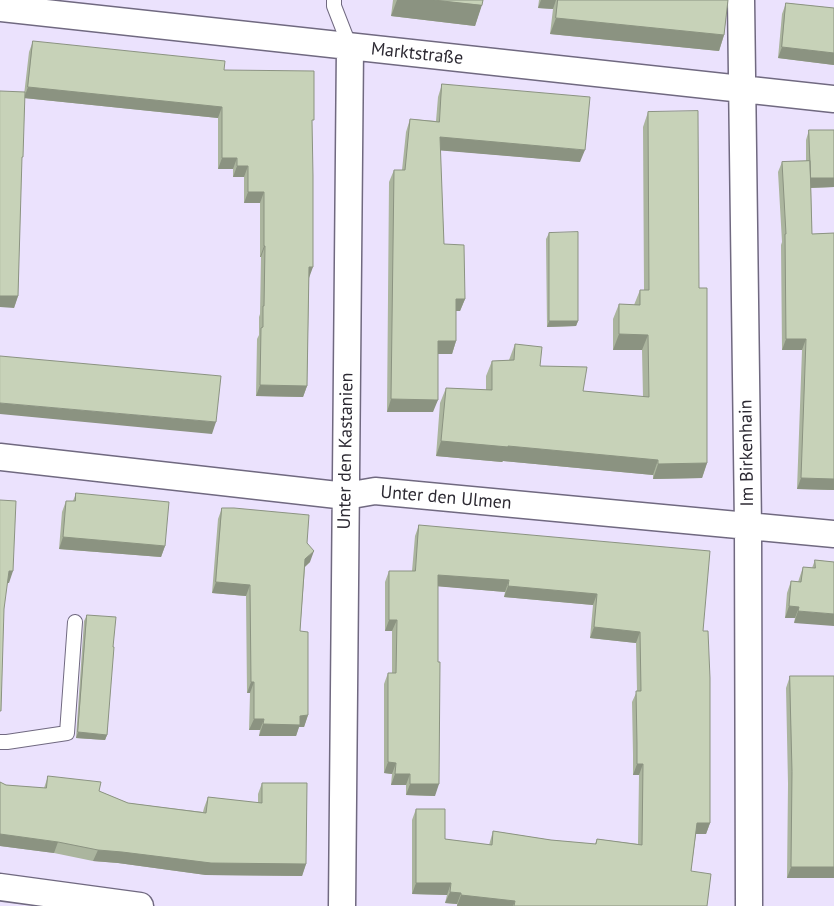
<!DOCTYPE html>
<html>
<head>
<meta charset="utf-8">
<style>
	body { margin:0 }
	canvas { display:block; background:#ebe2fd }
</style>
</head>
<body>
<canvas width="834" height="906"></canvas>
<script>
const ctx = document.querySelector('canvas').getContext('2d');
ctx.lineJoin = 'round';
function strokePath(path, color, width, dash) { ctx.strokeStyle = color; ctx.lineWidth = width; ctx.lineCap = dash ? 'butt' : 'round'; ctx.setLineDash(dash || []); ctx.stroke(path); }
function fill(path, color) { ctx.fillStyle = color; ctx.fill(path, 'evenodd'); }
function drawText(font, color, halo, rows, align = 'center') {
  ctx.font = font + ' "PT Sans",sans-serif'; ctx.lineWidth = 5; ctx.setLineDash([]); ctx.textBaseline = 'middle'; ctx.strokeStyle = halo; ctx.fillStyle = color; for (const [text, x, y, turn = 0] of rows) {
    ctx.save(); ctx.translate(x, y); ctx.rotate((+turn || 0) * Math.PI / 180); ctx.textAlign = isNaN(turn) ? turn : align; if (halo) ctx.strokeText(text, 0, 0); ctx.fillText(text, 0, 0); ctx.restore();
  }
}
const lane = new Path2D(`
	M334 0V6L350 47
	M0 742H7L67 733 75 622`);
const street = new Path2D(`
	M741 0 748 526 749 906
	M0 8 834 99
	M0 457 346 496 375 491 834 534
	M0 887 140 906
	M342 906 350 47`);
const wall = new Path2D(`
	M393 0H483L475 26 391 16Z
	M539 0H728L724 35 719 51 550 34 553 9 538 8Z
	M786 3 834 8V65L778 58 782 14Z
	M33 41 224 70 312 126 307 386 303 397 256 396 257 339 259 335V317L260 314 261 257H260V203H244V177H233V169H218V118L24 98 21 161 18 296 14 308 24 95 29 52Z
	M442 84 580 162 440 150 444 244 465 299 460 311H456V341L452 354H438L433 412H387L389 182 394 170H402L406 132 410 119 436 121 438 97Z
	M648 112 699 288 707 463 702 478 653 479V475L503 461 502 462 436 456 440 403 446 388 486 390V376L492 361 509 360 515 344 540 366 583 391 643 397 642 350H613V319L619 304 634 305 640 290H644L643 127Z
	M809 130H834V187L811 188 812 234 834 233V490L797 489 802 350H782L781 245 782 242 778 172 782 162 806 161V140Z
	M549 233 578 321 576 326 547 327 546 239Z
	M76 493 165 546 161 557 59 549 62 512 66 501H73Z
	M222 508 307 543 310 562 305 567 300 631 308 715 304 727H299L296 736H259L260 730H249L250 693H247L246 596 212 593 218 519Z
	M419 525 703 631 710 823 706 834H696L691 871 707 906H457V904L445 903 447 895 412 894V820L416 809 445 839 489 845 493 831 551 840 595 844 597 839 638 844 639 775H633V755L632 702 637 691 636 643 590 638 593 605 504 597 505 592 438 586 435 796 406 795V785H391L392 774 384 773V684L388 673H392V631H385V582L389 571H412L415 536Z
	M815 560 834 562 794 623 795 618H785L787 593 791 581 798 582 803 567 812 568Z
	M87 615 113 647 107 735 105 740 76 738 84 621Z
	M790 676H834V878H787L788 784 786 688Z
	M48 776 99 791 128 803 203 812 204 808 208 797 258 803V794L262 783 306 864 302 876 206 875 118 863 93 861 54 853 0 846V782L6 785 44 788Z`);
const shadedWall = new Path2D(`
	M397 0H434L482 5 475 26 391 16Z
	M541 0H556L553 9 538 8Z
	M556 18 724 35 719 51 550 34Z
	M782 47 834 53V65L778 58Z
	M28 87 222 107 218 118 24 98Z
	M440 137 585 150 580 162 435 150Z
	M222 158H237L233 169H218Z
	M237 166H248L244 177H233Z
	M810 178H834V187L807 188Z
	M248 192H264L260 203H244Z
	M264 246H265L261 257H260Z
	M309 267H313L309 278Z
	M0 296H18L14 308 0 307Z
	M456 299H465L460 311H452Z
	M549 321H578L576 326 547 327Z
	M619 334 648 335 642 350H613Z
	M786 339H806L802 350H782Z
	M438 341H456L452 354H434Z
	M260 385 307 386 303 397 256 396Z
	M391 399 438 400 433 412H387Z
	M0 403 216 422 212 434 0 414Z
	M441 441 508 446 658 460 653 475 503 461 502 462 436 456Z
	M707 463 702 478 653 479 658 464Z
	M801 478 834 479V490L797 489Z
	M63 537 165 546 161 557 59 549Z
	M314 551 310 562 301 570 305 559Z
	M9 571H13L9 583H5Z
	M438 575 509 580 505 592 434 586Z
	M216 582 250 585 246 596 212 593Z
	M508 586 597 594 593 605 504 597Z
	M789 606 799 607 795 618H785Z
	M798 611 834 614V626L794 623Z
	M389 620H397L392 631H385Z
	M594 627 640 632 636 643 590 638Z
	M251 682H254L250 693H247Z
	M308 715 304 727H299L296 736H259L263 724 300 716Z
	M254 719H264L260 730H249Z
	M78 732 107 735 105 740 76 738Z
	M388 762 396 763 392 774 384 773Z
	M637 764H643L639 775H633Z
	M395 774H410L406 785H391Z
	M410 784H439L435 796 406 795Z
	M697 823H710L706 834H693Z
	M0 834 58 842 54 853 0 846Z
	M98 850 306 864 302 876 206 875 118 863 93 861Z
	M791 867H834V878H787Z
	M416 883H451L447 895 412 894Z
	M450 892 461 893 457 904 445 903Z
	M461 895 515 901 513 906H457Z`);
const building = new Path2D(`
	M434 0H483L482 5Z
	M558 0H728L724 35 556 18Z
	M786 3 834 8V53L782 47Z
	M33 41 225 61 224 70 314 71V120H312L313 176V267H309L307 386 260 385 261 328 263 327V306H264L265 246H264V192H248V166H237V158H222V107L28 87Z
	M442 84 590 97 585 150 440 137 444 244 464 245 465 299H456V341H438V400L391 399 394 170H405L410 119 439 122Z
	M0 91 25 92 23 157H22L18 296H0Z
	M698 111 699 288H707V463L658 464V460L508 446V447L441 441 446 388 492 390V361L514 360 515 344 542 347 540 366 587 367 583 391 649 397 648 335 619 334V304L640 305V290H649L648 112Z
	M809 130H834V178H811Z
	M810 161 812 234 834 233V479L801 478 806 339H786L785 234H786L782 162Z
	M578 232V321H549V233Z
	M0 356 221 376 216 422 0 403Z
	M76 493 169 502 165 546 63 537 66 501H75Z
	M0 500 16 501 13 571H9L4 609 1 711H0Z
	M222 508H234L309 515 307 543 314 551 305 559 300 631 308 632V715L300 716V725L263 724 264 719H254V682H251L250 585 216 582Z
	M419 525 710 551 703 631H708L710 678V823H697L691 871 711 874 707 906H514L515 901 461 895V893L450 892 451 883H416V809H445V839L492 845 493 831 551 840 596 844 597 839 642 845 643 764H637V744L636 691H641L640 632 594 627 597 594 508 586 509 580 438 575V662H440L439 784H410V774H395L396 763 388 762V673H396L397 620H389V571H415Z
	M815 560 834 562V614L798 611 799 607 789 606 791 581 801 582 803 567 815 568Z
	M87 615 116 617 113 647H114L107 735 78 732Z
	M790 676H834V867H791L792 772Z
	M48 776 101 782 99 791 128 803 206 813 208 797 262 803V783H307L306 864 211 863 122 852 98 850 58 842 0 834V782L6 785 46 788Z`);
const streetNames = [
	["Marktstraße",417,54,6],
	["Unter den Kastanien",346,451,-89],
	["Im Birkenhain",747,453,-91],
	["Unter den Ulmen",446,498,5]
];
strokePath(lane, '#706980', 16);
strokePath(street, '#706980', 29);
strokePath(lane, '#fff', 14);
strokePath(street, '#fff', 26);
fill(wall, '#abb59e');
fill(shadedWall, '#8b9381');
fill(building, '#c7d2b8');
strokePath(building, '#8b9381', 1);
drawText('18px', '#2c2932', '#fff', streetNames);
</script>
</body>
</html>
